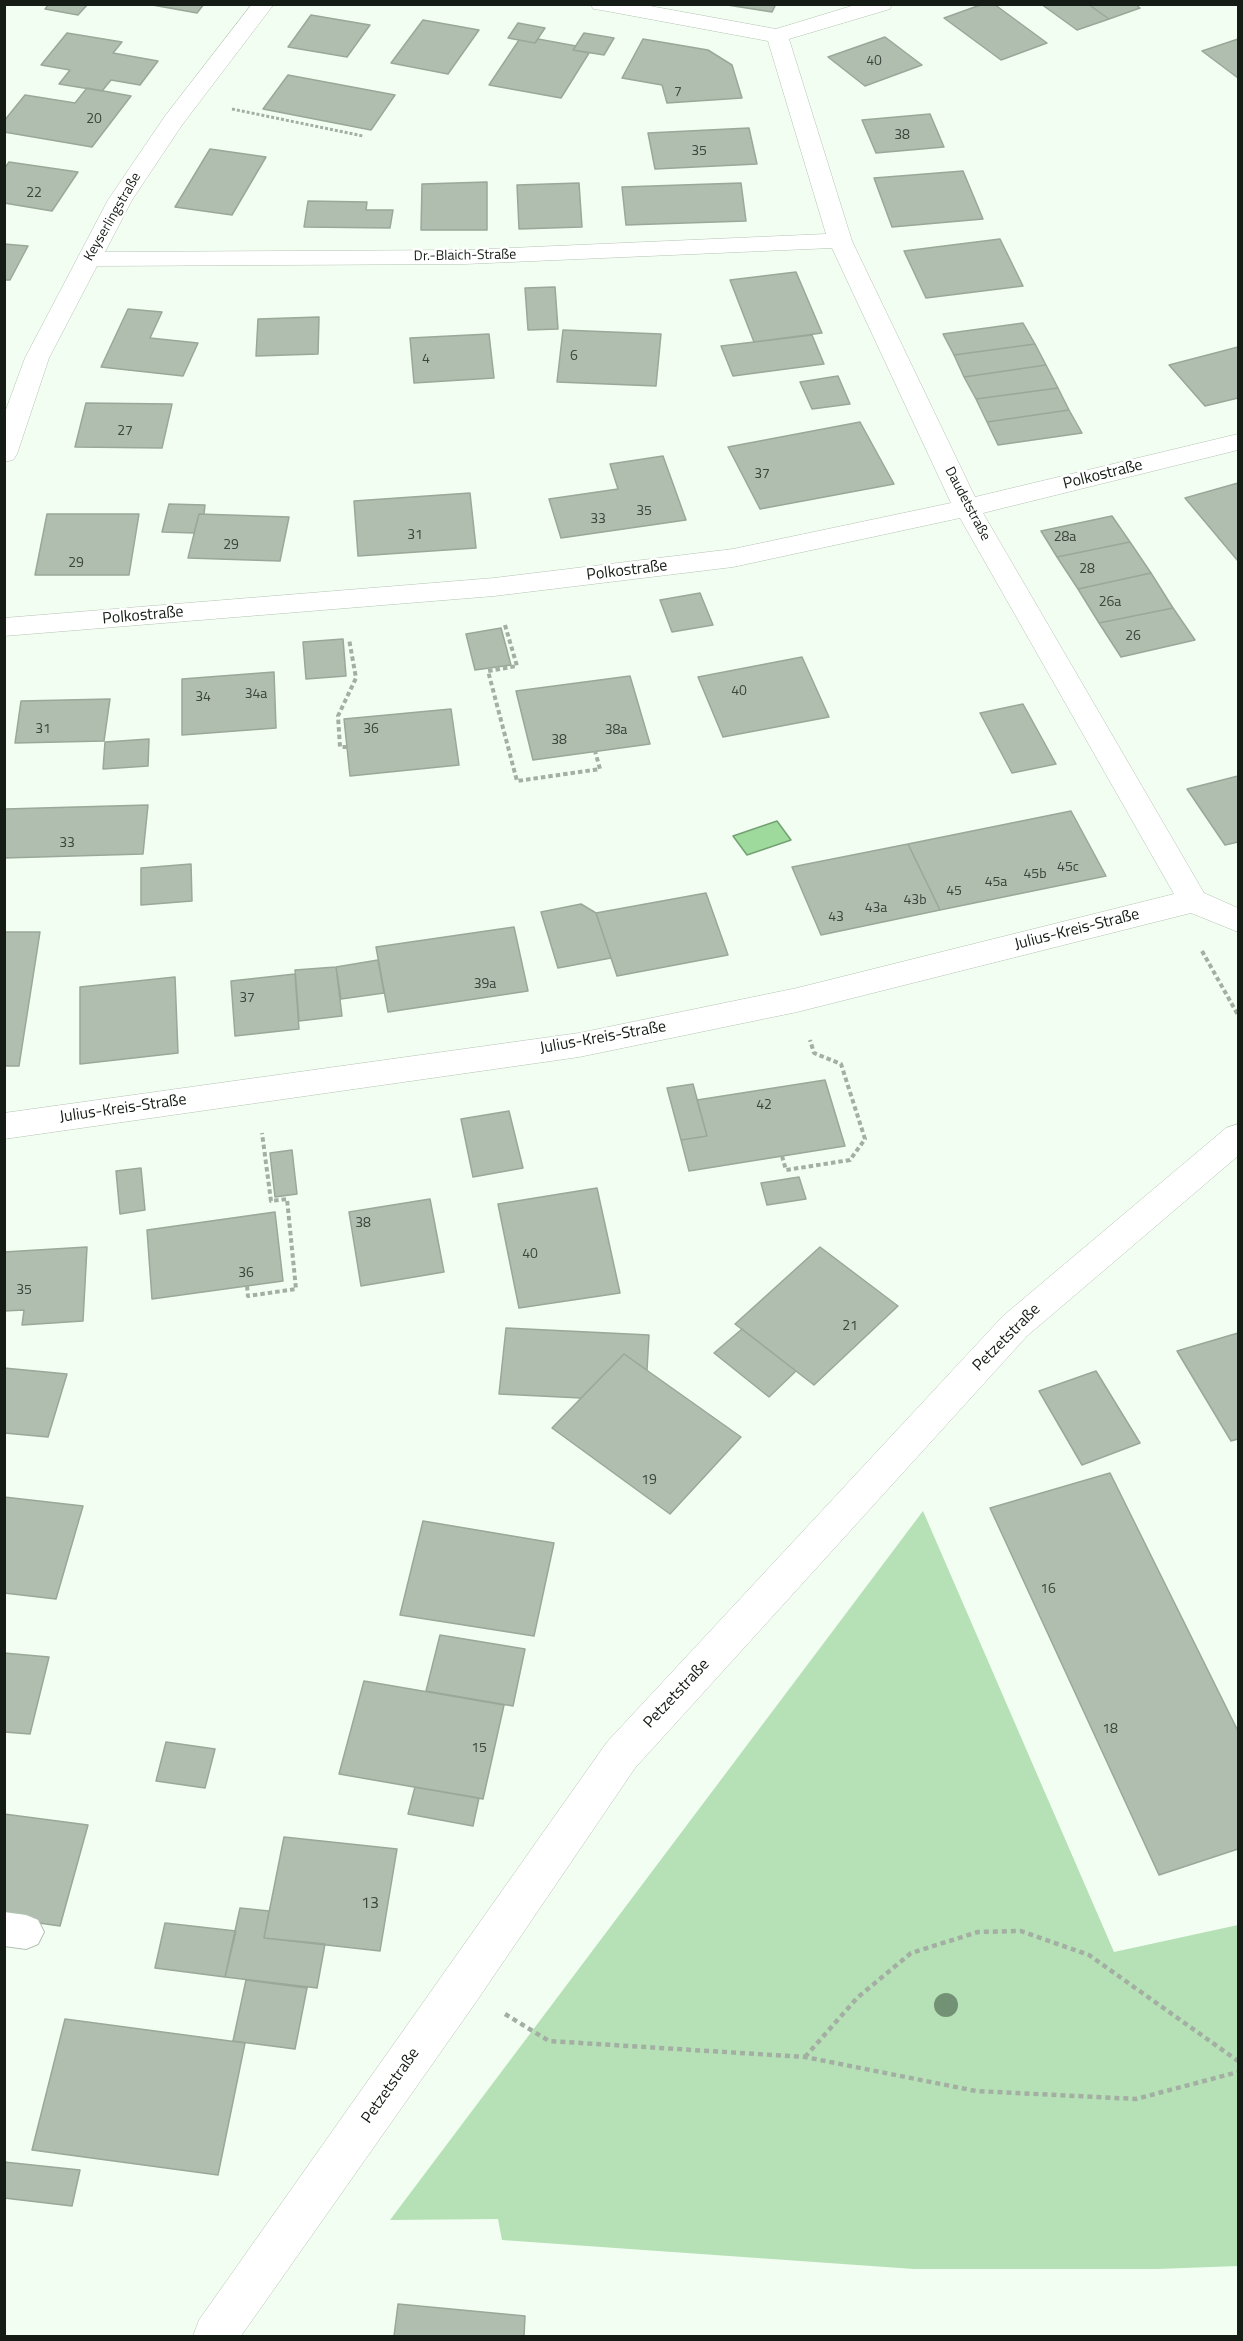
<!DOCTYPE html>
<html>
<head>
<meta charset="utf-8">
<style>
	body { margin:0 }
	#map { position:relative; width:1243px; height:2341px; overflow:hidden; background:#f1fef1; font-family:"Titillium Web",sans-serif }
	canvas { display:block }
	.frame { position:absolute; inset:0; border:6px solid #151b15; pointer-events:none }
</style>
</head>
<body>
<div id="map">
<canvas width="1243" height="2341"></canvas>
<div class="frame"></div>
</div>
<script>
const ctx = document.querySelector('canvas').getContext('2d');
ctx.lineJoin = 'round';
function fill(path, color) { ctx.fillStyle = color; ctx.fill(path, 'evenodd'); }
function strokePath(path, color, width, dash) { ctx.strokeStyle = color; ctx.lineWidth = width; ctx.lineCap = dash ? 'butt' : 'round'; ctx.setLineDash(dash || []); ctx.stroke(path); }
function drawText(font, color, halo, rows, align = 'center') {
  ctx.font = font + ' "Titillium Web",sans-serif'; ctx.lineWidth = 5; ctx.setLineDash([]); ctx.textBaseline = 'middle'; ctx.strokeStyle = halo; ctx.fillStyle = color; for (const [text, x, y, turn = 0] of rows) {
    ctx.save(); ctx.translate(x, y); ctx.rotate((+turn || 0) * Math.PI / 180); ctx.textAlign = isNaN(turn) ? turn : align; if (halo) ctx.strokeText(text, 0, 0); ctx.fillText(text, 0, 0); ctx.restore();
  }
}
const green = new Path2D(`
	M923 1511 1114 1952 1238 1925V2266L1157 2269H914L502 2240 498 2219 390 2220Z`);
const water = new Path2D(`
	M777 821 791 840 747 855 733 836Z`);
const building = new Path2D(`
	M49 4H88L78 15 45 9Z
	M147 4H204L197 13Z
	M721 4H776L772 12Z
	M983 4H994L1047 43 1001 60 944 18Z
	M1041 4H1088L1109 19 1077 30Z
	M1088 4H1135L1140 8 1109 19Z
	M311 15 370 25 347 57 288 47Z
	M423 20 479 30 448 74 391 63Z
	M518 23 545 28 535 43 508 38Z
	M67 33 122 42 113 53 158 61 140 85 111 80 102 91 59 84 70 70 41 65Z
	M584 33 614 38 604 55 573 50Z
	M885 37 922 65 865 86 828 57Z
	M538 39 576 46 573 50 589 53 561 98 489 85 519 40 535 43Z
	M643 39 708 50 732 65 742 98 667 103 662 85 622 78Z
	M1238 39V78L1202 51Z
	M288 75 395 95 371 130 263 109Z
	M87 88 131 96 92 147 4 132V121L25 95 75 103Z
	M930 114 944 147 876 153 862 120Z
	M749 128 757 164 655 169 648 133Z
	M210 149 266 157 232 215 175 207Z
	M9 162 78 172 52 211 4 203V169Z
	M963 171 983 219 892 227 874 178Z
	M487 182V230H421L422 184Z
	M579 183 582 227 519 229 517 185Z
	M741 183 746 221 626 225 622 187Z
	M308 201 367 202 366 210H393L390 228 304 227Z
	M1000 239 1023 286 926 298 904 251Z
	M4 244 28 246 10 280H4Z
	M796 272 822 333 754 342 730 280Z
	M555 287 558 329 528 330 525 288Z
	M128 309 162 312 150 338 198 343 183 376 101 367Z
	M319 317 318 354 256 356 258 319Z
	M1023 323 1035 344 954 355 943 334Z
	M563 330 661 334 656 386 557 382Z
	M489 334 494 378 414 383 410 338Z
	M812 335 824 364 733 376 721 346Z
	M1035 344 1046 365 964 377 954 355Z
	M1238 347V398L1205 406 1169 365Z
	M1046 365 1058 388 976 399 964 377Z
	M838 376 850 404 812 409 800 382Z
	M1058 388 1069 410 987 422 976 399Z
	M86 403 172 404 162 448 75 447Z
	M1069 410 1082 433 998 445 987 422Z
	M860 422 894 484 760 509 728 447Z
	M663 456 686 520 561 538 549 499 618 489 610 464Z
	M1238 483V561L1185 498Z
	M470 493 476 548 358 556 354 501Z
	M169 504 205 505 204 514H199L194 533 162 532Z
	M47 514H139L129 575H35Z
	M199 514 289 517 280 561 188 558Z
	M1112 516 1130 542 1057 557 1041 531Z
	M1130 542 1151 573 1078 589 1057 557Z
	M1151 573 1173 608 1099 623 1078 589Z
	M700 593 713 625 672 632 660 600Z
	M1173 608 1195 640 1121 657 1099 623Z
	M501 628 511 665 475 670 466 634Z
	M343 639 346 676 306 679 303 642Z
	M802 657 829 717 723 737 698 677Z
	M274 672 276 728 182 735V679Z
	M630 676 650 744 533 760 516 691Z
	M110 699 104 741 15 743 21 701Z
	M1023 704 1056 764 1012 773 980 713Z
	M451 709 459 765 350 776 344 719Z
	M149 739 148 766 103 769 105 742Z
	M1238 776V842L1225 845 1187 789Z
	M148 805 143 854 4 858 5 809Z
	M1071 811 1106 876 940 910 908 844Z
	M908 844 940 910 821 935 792 867Z
	M191 864 192 901 141 905V868Z
	M706 893 728 955 617 976 596 913Z
	M581 904 596 913 611 958 558 968 541 912Z
	M514 927 528 991 388 1012 376 947Z
	M4 932H40L19 1066H4Z
	M378 960 384 993 341 999 336 967Z
	M336 967 342 1016 299 1021 295 970Z
	M295 974 299 1029 235 1036 231 981Z
	M175 977 178 1053 80 1064V987Z
	M825 1080 845 1146 689 1171 681 1140 707 1136 697 1100Z
	M693 1084 707 1136 681 1140 667 1088Z
	M509 1111 523 1168 473 1177 461 1119Z
	M292 1150 297 1194 275 1197 270 1153Z
	M141 1168 145 1210 120 1214 116 1171Z
	M799 1177 806 1199 767 1205 761 1183Z
	M597 1188 620 1293 519 1308 498 1204Z
	M430 1199 444 1272 361 1286 349 1212Z
	M275 1212 283 1281 152 1299 147 1230Z
	M87 1247 83 1321 22 1325 24 1310 4 1311V1252Z
	M820 1247 898 1306 814 1385 735 1324Z
	M506 1328 649 1335 647 1370 624 1354 581 1398 499 1394Z
	M742 1329 796 1371 769 1397 714 1353Z
	M1238 1333V1439L1231 1441 1177 1351Z
	M624 1354 741 1437 670 1514 552 1428Z
	M4 1368 67 1374 48 1437 4 1433Z
	M1096 1371 1140 1443 1082 1465 1039 1391Z
	M1110 1473 1238 1731V1849L1159 1875 990 1508Z
	M4 1497 83 1506 56 1599 4 1593Z
	M423 1521 554 1543 534 1636 400 1615Z
	M440 1635 525 1649 513 1706 426 1691Z
	M4 1653 49 1657 30 1734 4 1732Z
	M364 1681 504 1705 483 1799 339 1774Z
	M166 1742 215 1749 205 1788 156 1781Z
	M415 1787 479 1798 473 1826 408 1814Z
	M4 1814 88 1825 60 1926 4 1918Z
	M284 1837 397 1849 380 1951 264 1938Z
	M240 1908 269 1911 264 1938 325 1944 317 1988 225 1977Z
	M165 1923 236 1931 225 1977 155 1968Z
	M246 1980 307 1988 295 2049 233 2041Z
	M65 2019 245 2043 218 2175 32 2150Z
	M4 2162 80 2170 72 2206 4 2198Z
	M398 2304 525 2316 524 2336H394Z`);
const pathFar2 = new Path2D(`
	M232 109 363 136`);
const pathFar1 = new Path2D(`
	M505 625 517 666 488 671 517 781 600 769 595 751
	M347 747H340L338 716 356 678 349 639
	M1202 951 1238 1015
	M782 1156 786 1170 850 1160 865 1139 841 1064 814 1053 810 1040
	M247 1286 248 1296 296 1289 287 1199 271 1201 262 1133`);
const path = new Path2D(`
	M505 2014 549 2041 805 2057 976 2091 1136 2099 1238 2072
	M805 2057 857 1998 911 1953 978 1932 1021 1931 1089 1955 1238 2061`);
const lane = new Path2D(`
	M4 1912 26 1915 38 1920 44 1932 38 1944 26 1949 4 1946Z`);
const street = new Path2D(`
	M252 4H274L182 125 132 200 105 252 465 250 826 234 768 41 601 10 593 9 591 4H639L776 29 858 4H892L890 9 789 39 852 241 975 497 1238 434V450L983 513 1204 893 1238 908V932L1191 913 797 1012 579 1057 4 1139V1113L579 1033 797 988 1174 894 960 518 733 567 494 596 4 636V618L494 578 733 549 951 503 832 248 465 264 97 266 49 358 17 454 13 460 4 462V415L25 358 108 200 165 116Z
	M1238 1124V1156L1027 1336 635 1768 476 2002 241 2336H193L199 2320 607 1742 1003 1316 1226 1128Z`);
const trees = [
	[946,2005]
];
const numberNames = [
	["40",874,62],
	["7",678,93],
	["20",94,120],
	["38",902,136],
	["35",699,152],
	["22",34,194],
	["6",574,357],
	["4",426,360],
	["27",125,432],
	["37",762,475],
	["35",644,512],
	["33",598,520],
	["31",415,536],
	["28a",1065,538],
	["29",231,546],
	["29",76,564],
	["28",1087,570],
	["26a",1110,603],
	["26",1133,637],
	["40",739,692],
	["34a",256,695],
	["34",203,698],
	["31",43,730],
	["36",371,730],
	["38a",616,731],
	["38",559,741],
	["33",67,844],
	["45c",1068,868],
	["45b",1035,875],
	["45a",996,883],
	["45",954,892],
	["43b",915,901],
	["43a",876,909],
	["43",836,918],
	["39a",485,985],
	["37",247,999],
	["42",764,1106],
	["38",363,1224],
	["40",530,1255],
	["36",246,1274],
	["35",24,1291],
	["21",850,1327],
	["19",649,1481],
	["16",1048,1590],
	["18",1110,1730],
	["15",479,1749]
];
const farStreetnames = [
	["Keyserlingstraße",113,217,-60],
	["Dr.-Blaich-Straße",465,256,-1],
	["Daudetstraße",967,504,62]
];
const streetNames = [
	["Polkostraße",1103,475,-14],
	["Polkostraße",627,571,-7],
	["Polkostraße",143,616,-5],
	["Julius-Kreis-Straße",1077,930,-14],
	["Julius-Kreis-Straße",603,1038,-10],
	["Julius-Kreis-Straße",123,1109,-8],
	["Petzetstraße",1007,1338,-45],
	["Petzetstraße",677,1694,-47],
	["Petzetstraße",391,2086,-55]
];
const nearNumbernames = [
	["13",370,1904]
];
fill(green, '#b6e0b5');
fill(water, '#9dda9c');
strokePath(water, '#74a174', 1.5);
fill(building, '#afbeae');
strokePath(building, '#99a898', 1.5);
strokePath(lane, '#b4c3b3', 2);
strokePath(street, '#b4c3b3', 1);
strokePath(pathFar2, '#a4afa4', 3, [3, 2]);
strokePath(pathFar1, '#a4afa4', 4, [4.5, 3]);
strokePath(path, '#a4afa4', 4.5, [5, 4]);
fill(lane, '#fff');
fill(street, '#fff');
ctx.fillStyle = '#739175';
for (const [x, y] of trees) { ctx.beginPath(); ctx.arc(x, y, 12, 0, 2 * Math.PI); ctx.fill(); }
drawText('14px', '#3c443b', null, numberNames);
drawText('14px', '#151b15', '#fff', farStreetnames);
drawText('16px', '#151b15', '#fff', streetNames);
drawText('16px', '#3c443b', null, nearNumbernames);
</script>
</body>
</html>
